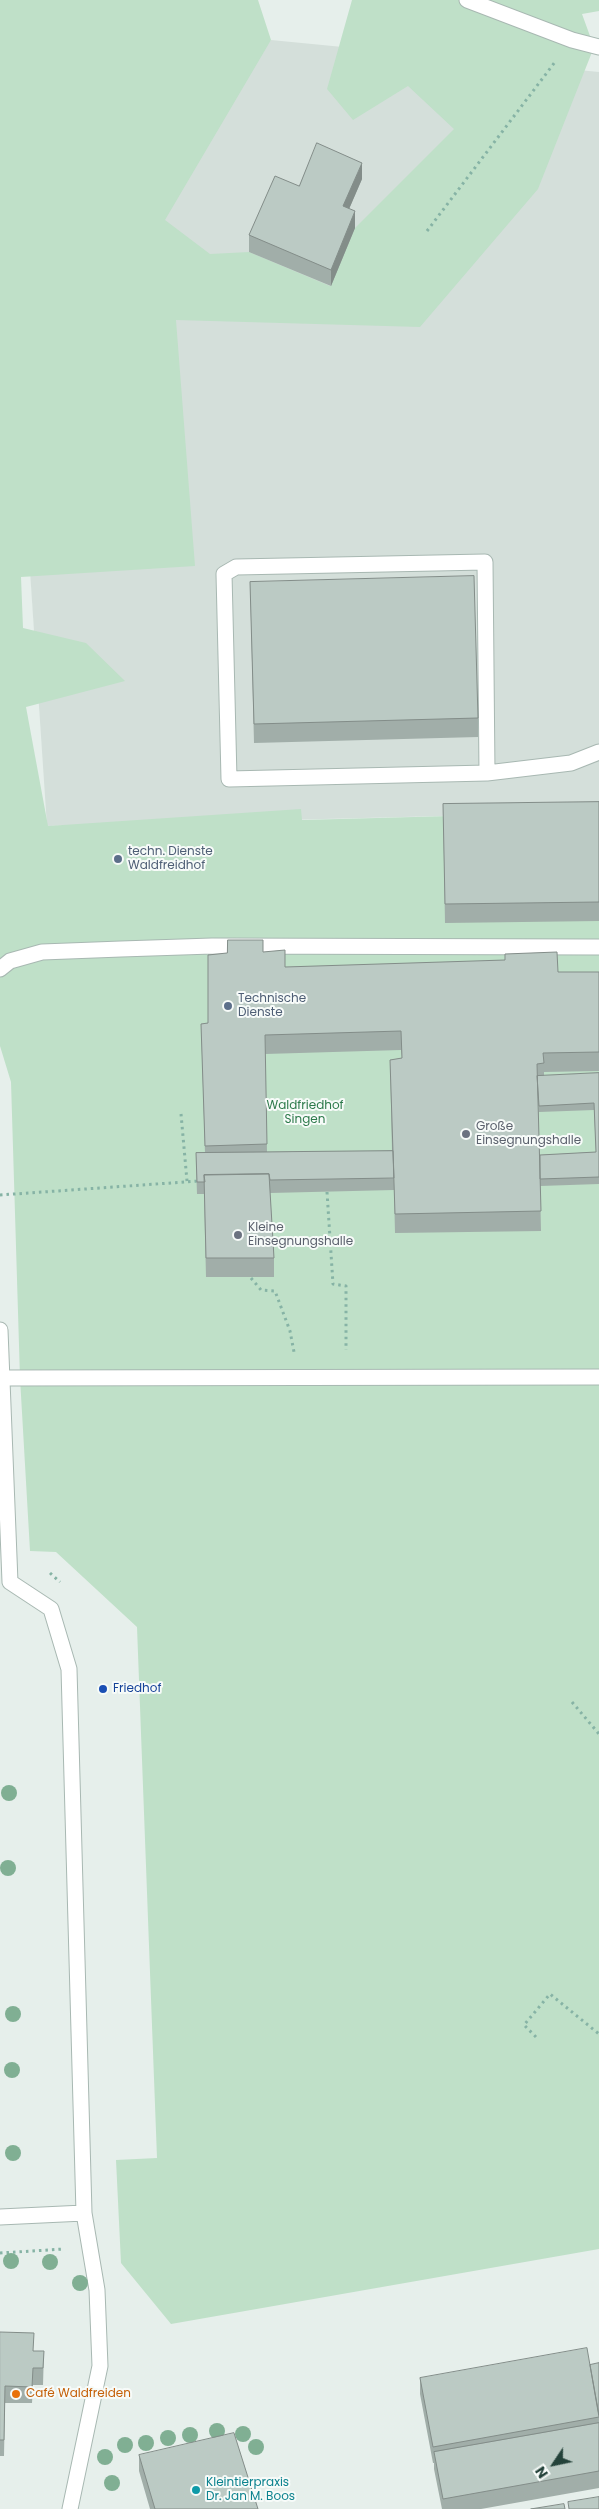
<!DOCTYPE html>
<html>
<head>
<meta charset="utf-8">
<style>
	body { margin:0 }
	#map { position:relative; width:599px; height:2509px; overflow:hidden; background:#e6efeb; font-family:Poppins,sans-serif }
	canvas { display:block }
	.north { position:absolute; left:529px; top:2439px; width:50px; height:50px; -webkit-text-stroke:4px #f7fbf9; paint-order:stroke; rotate:236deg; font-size:14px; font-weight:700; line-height:20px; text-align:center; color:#24423a }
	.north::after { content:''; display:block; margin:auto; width:18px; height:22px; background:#24423a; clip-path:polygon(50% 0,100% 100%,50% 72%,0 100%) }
</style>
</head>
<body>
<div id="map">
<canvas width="599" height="2509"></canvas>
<div class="north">N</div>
</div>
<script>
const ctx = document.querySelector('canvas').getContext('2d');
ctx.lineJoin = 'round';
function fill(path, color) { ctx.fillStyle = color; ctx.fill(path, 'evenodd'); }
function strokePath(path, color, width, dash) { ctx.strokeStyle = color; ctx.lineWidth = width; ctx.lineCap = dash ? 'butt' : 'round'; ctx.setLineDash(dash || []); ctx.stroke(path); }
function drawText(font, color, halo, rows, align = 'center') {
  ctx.font = font + ' Poppins,sans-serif'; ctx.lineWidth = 4; ctx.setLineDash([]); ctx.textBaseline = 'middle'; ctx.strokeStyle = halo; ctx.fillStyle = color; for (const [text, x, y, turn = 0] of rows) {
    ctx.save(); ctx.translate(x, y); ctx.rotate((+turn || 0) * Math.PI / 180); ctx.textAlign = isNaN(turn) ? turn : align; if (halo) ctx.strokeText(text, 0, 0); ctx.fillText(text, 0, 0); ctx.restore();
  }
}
const built = new Path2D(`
	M271 40 599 72V812L47 826 13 315Z`);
const green = new Path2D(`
	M0 0H258L271 40 165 220 210 254 249 252 330 286 355 228 454 129 408 86 353 120 327 89 352 0H599V11L582 14 594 47 538 189 420 327 176 320 195 566 21 577 23 628 86 643 125 681 26 707 48 826 301 809 302 820 599 812V2249L171 2324 121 2263 116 2160 157 2158 137 1627 56 1552 30 1551 20 1378 11 1082 0 1046Z`);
const path = new Path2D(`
	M427 231 555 62
	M181 1114 187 1181
	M327 1192 333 1284 346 1286V1350
	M0 1195 199 1181
	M251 1278 261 1290 275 1291 290 1331 294 1352
	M50 1573 60 1582
	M572 1702 599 1734
	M536 2037 524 2025 550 1994 599 2034
	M0 2253 64 2249`);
const lane = new Path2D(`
	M467 0 572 40 599 47
	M487 773 485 562 236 567 224 574 229 779 487 773 571 763 599 752
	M0 969 10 961 42 952 121 949 212 946 599 947
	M0 1330 10 1582
	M3 1378 599 1377
	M0 2217 84 2213 69 1669 51 1609 10 1582
	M70 2509 100 2366 97 2290 84 2213`);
const trees = [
	[9,1793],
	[8,1868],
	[13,2014],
	[12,2070],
	[13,2153],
	[11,2261],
	[50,2262],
	[80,2283],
	[217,2431],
	[243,2434],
	[190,2435],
	[168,2438],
	[146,2443],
	[125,2445],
	[256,2447],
	[105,2457],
	[112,2483]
];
const wall = new Path2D(`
	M362 179 349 209 355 228 331 286 249 252V235L299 186Z
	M250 582 478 718V737L254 743Z
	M599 802V921L445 923 443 804Z
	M263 952 285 967 558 972H599V1071L544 1072V1076L599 1073V1184L540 1186V1155L596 1152 594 1110 539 1112 538 1093 541 1231 395 1233 394 1190 270 1193 274 1258V1277H206L204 1194H197L196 1165V1153H205L201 1024 208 1023ZM401 1050 402 1058 390 1060 392 1151 267 1152 265 1054Z
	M0 2332 34 2351H44L43 2385H33L32 2403H5L4 2456H0Z
	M599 2363V2488L481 2509H442L434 2469V2463H433L420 2394V2378L590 2365Z
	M139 2455 258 2509H150L139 2471Z`);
const shadedWall = new Path2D(`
	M362 163V179L343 223V206Z
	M355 211V228L331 286V270Z`);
const building = new Path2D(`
	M317 143 362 163 343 206 355 211 331 270 249 235 275 176 299 186Z
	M474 576 478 718 254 724 250 582Z
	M599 802V902L445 904 443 804Z
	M228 940H263V952L285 950V967L505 960V954L557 952 558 972H599V1052L543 1053 544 1063 537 1064 541 1211 395 1214 390 1060 402 1058 401 1031 265 1035 267 1144 205 1146 201 1024 208 1023V955L227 953Z
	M599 1073V1177L540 1179V1155L596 1152 594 1103 539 1106 537 1076Z
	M393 1151 394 1178 270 1180 269 1174 204 1175 205 1182H197L196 1153Z
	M269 1174 274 1258H206L204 1175Z
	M0 2332 34 2333 33 2351H44L43 2368H33L32 2387 5 2386 4 2440H0Z
	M587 2348 599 2417 433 2447 420 2378Z
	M599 2363V2415L590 2365Z
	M599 2423V2471L443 2499 434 2452Z
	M234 2433 258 2509H155L139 2455Z
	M599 2497V2509H569L568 2502Z
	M564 2504 565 2509H531Z`);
const markers = [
	[118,859,5,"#5c6f8a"],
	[228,1006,5,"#5c6f8a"],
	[466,1134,5,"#6b7280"],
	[238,1235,5,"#6b7280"],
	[103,1689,5,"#1a4fb4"],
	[16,2394,5,"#e8710a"],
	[196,2490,5,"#0f9aa8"]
];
const serviceNames = [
	["techn. Dienste",128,852],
	["Waldfreidhof",128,866],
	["Technische",238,999],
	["Dienste",238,1013]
];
const parkNames = [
	["Waldfriedhof",305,1106],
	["Singen",305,1120]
];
const worshipNames = [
	["Große",476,1127],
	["Einsegnungshalle",476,1141],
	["Kleine",248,1228],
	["Einsegnungshalle",248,1242]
];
const transitNames = [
	["Friedhof",113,1689]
];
const foodNames = [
	["Café Waldfreiden",26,2394]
];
const cultureNames = [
	["Kleintierpraxis",206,2483],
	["Dr. Jan M. Boos",206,2497]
];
fill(built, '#d4dfda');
fill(green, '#bfe0c8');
strokePath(lane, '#a8b8b2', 17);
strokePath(path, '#86b3a5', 3, [2.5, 4]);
strokePath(lane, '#fff', 15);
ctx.fillStyle = '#80af93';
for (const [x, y] of trees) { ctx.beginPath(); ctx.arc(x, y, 8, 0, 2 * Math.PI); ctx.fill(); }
fill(wall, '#a1aea9');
fill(shadedWall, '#838d89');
fill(building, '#bbcac4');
strokePath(building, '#838d89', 1);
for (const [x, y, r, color] of markers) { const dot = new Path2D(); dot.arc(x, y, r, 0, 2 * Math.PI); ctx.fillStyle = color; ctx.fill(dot); strokePath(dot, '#f7fbf9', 2); }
drawText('12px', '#4e5e75', '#f7fbf9', serviceNames, 'left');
drawText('12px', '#2d7a4b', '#f7fbf9', parkNames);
drawText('12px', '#5b616d', '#f7fbf9', worshipNames, 'left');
drawText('12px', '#164399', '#f7fbf9', transitNames, 'left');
drawText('12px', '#c56008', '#f7fbf9', foodNames, 'left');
drawText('12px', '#0d838f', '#f7fbf9', cultureNames, 'left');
</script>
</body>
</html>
